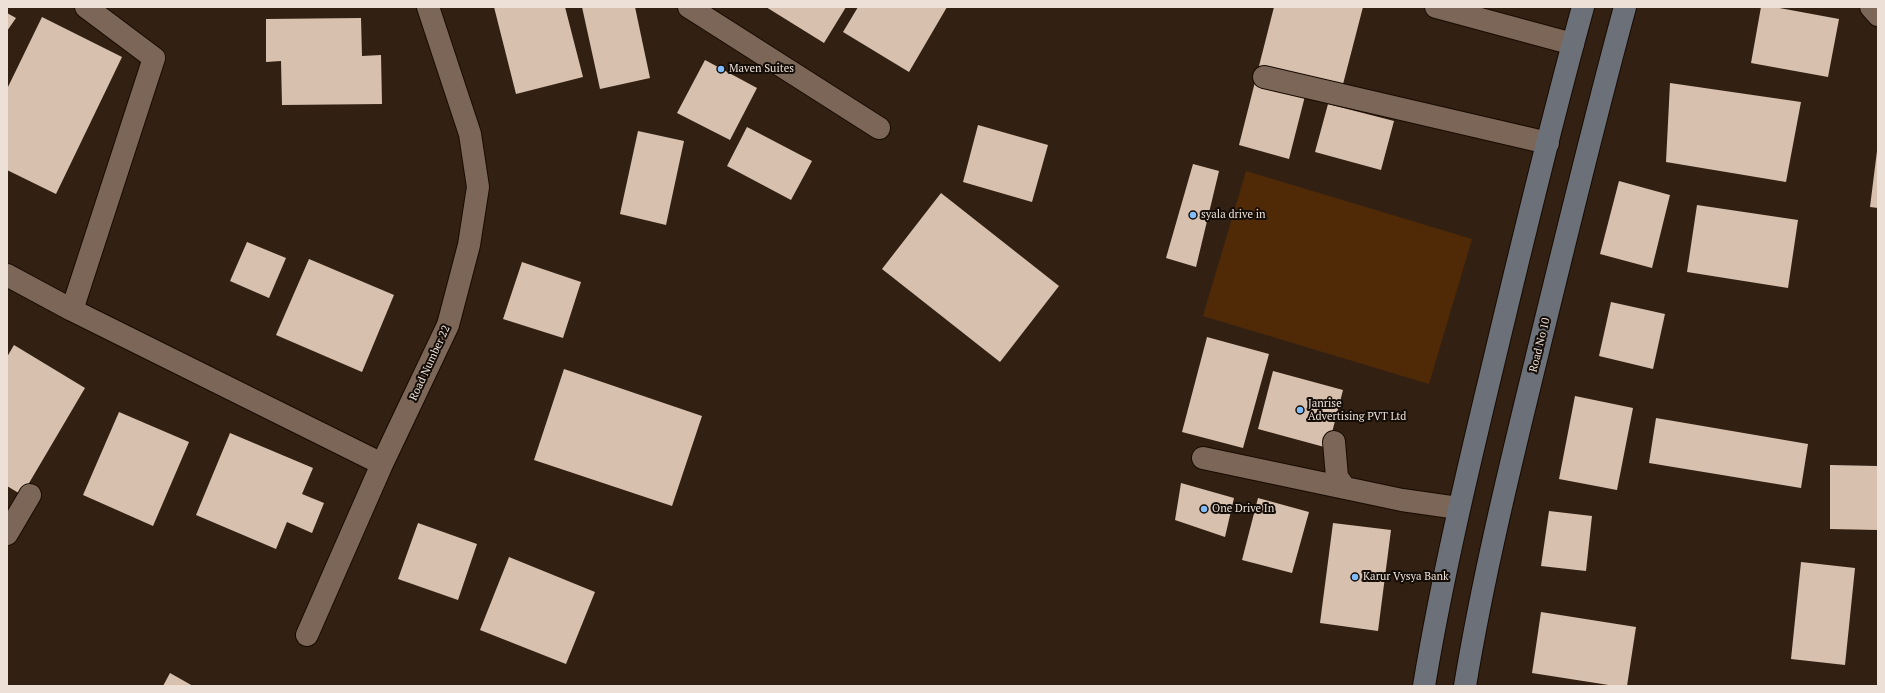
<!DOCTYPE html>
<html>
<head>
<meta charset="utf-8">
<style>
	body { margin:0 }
	#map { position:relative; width:1885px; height:693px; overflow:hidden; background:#322113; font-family:"PT Serif",serif }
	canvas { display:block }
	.frame { position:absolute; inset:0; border:8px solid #ece0d7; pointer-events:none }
</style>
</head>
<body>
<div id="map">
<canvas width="1885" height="693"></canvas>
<div class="frame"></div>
</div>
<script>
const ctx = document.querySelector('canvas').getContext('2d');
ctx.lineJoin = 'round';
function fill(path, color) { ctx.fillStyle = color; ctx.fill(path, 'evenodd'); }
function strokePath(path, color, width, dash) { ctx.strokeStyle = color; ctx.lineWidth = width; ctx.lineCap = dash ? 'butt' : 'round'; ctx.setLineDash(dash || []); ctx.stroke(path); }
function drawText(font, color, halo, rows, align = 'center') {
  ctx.font = font + ' "PT Serif",serif'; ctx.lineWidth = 4; ctx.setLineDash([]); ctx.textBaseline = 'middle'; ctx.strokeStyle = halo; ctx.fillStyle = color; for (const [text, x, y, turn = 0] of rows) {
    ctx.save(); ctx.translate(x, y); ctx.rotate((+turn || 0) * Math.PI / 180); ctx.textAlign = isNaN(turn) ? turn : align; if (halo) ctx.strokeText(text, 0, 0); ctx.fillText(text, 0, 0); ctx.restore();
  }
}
const green = new Path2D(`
	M1246 171 1472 239 1429 384 1203 316Z`);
const building = new Path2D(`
	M494 7H565L583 77 516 94Z
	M582 7H635L650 78 600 89Z
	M766 7H846L824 43Z
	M858 7H947L909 72 843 32Z
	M1274 7H1363L1342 88 1259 66Z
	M1761 7H1774L1839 19 1828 77 1751 63Z
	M7 13 16 18 7 31Z
	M42 17 122 57 56 194 7 170V89Z
	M361 18 362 56 381 55 382 104 282 105 281 61 266 62V19Z
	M705 60 757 88 730 140 677 113Z
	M1255 82 1305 96 1289 159 1239 145Z
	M1670 83 1801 102 1786 182 1666 162Z
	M1328 104 1394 121 1381 170 1315 152Z
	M978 125 1048 145 1032 202 963 182Z
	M747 127 812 161 791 200 727 166Z
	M638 131 684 141 666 225 620 214Z
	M1877 151H1878V208L1870 207Z
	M1193 164 1219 171 1196 267 1166 258Z
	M1619 181 1670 195 1652 268 1600 254Z
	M941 193 1059 286 1000 362 882 269Z
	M1697 205 1798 220 1788 288 1687 272Z
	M247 242 286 258 269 298 230 281Z
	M309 259 394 295 362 372 276 335Z
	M522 262 581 282 563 338 503 319Z
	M1611 302 1665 314 1653 369 1599 356Z
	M1207 337 1269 354 1243 448 1182 432Z
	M14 345 85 388 22 495 7 486V357Z
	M564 369 702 416 672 506 534 460Z
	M1273 371 1343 390 1328 448 1258 429Z
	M1575 396 1633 408 1617 490 1559 479Z
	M119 412 189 442 153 526 83 495Z
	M1656 418 1808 444 1801 488 1649 463Z
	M230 433 313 468 302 494 324 503 312 533 287 522 276 549 196 515Z
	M1830 465 1878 466V530L1830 529Z
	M1181 483 1234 498 1225 537 1175 520Z
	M1258 498 1309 512 1292 573 1242 560Z
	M1549 511 1592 516 1586 571 1541 566Z
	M418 523 477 544 458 600 398 579Z
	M1333 523 1391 530 1378 631 1320 623Z
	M509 557 595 592 566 664 480 630Z
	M1801 562 1855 568 1845 665 1791 659Z
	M1541 612 1636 627 1627 686H1615L1532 673Z
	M170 673 193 686H163Z`);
const minor = new Path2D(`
	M689 7 879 128
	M1436 7 1573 44
	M1264 77 1548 143
	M7 275 72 310 382 464
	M72 310 154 58 86 7
	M1334 442 1337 477 1345 488
	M1203 458 1402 500 1458 508
	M7 534 30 495
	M307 635 382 464 448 325 469 245 478 187 470 134 428 7`);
const tertiary = new Path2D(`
	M1871 7 1878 15`);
const secondary = new Path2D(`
	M1424 686C1443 571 1471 457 1498 344 1525 231 1552 119 1583 7
	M1465 686C1483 577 1509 471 1535 364 1564 245 1593 125 1625 7`);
const markers = [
	[721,69,4,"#81bdfa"],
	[1193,215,4,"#81bdfa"],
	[1300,410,4,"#81bdfa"],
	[1204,509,4,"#81bdfa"],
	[1355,577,4,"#81bdfa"]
];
const poiNames = [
	["Maven Suites",729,69],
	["syala drive in",1201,215],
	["Janrise",1308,404],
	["Advertising PVT Ltd",1308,417],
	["One Drive In",1212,509],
	["Karur Vysya Bank",1363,577]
];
const streetNames = [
	["Road No 10",1540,345,-76],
	["Road Number 22",430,363,-65]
];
fill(green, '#502a07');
fill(building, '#d8c0af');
strokePath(minor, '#190a01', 24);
strokePath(tertiary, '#190a01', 24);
strokePath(secondary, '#190a01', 24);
strokePath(minor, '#7b6657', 22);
strokePath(tertiary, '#7b6657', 22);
strokePath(secondary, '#6b7079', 22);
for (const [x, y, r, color] of markers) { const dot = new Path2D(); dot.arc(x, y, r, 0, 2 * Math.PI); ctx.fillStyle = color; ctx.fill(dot); strokePath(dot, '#140c07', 1.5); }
drawText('11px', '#ece0d7', '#140c07', poiNames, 'left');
drawText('11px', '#ece0d7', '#140c07', streetNames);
</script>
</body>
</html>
